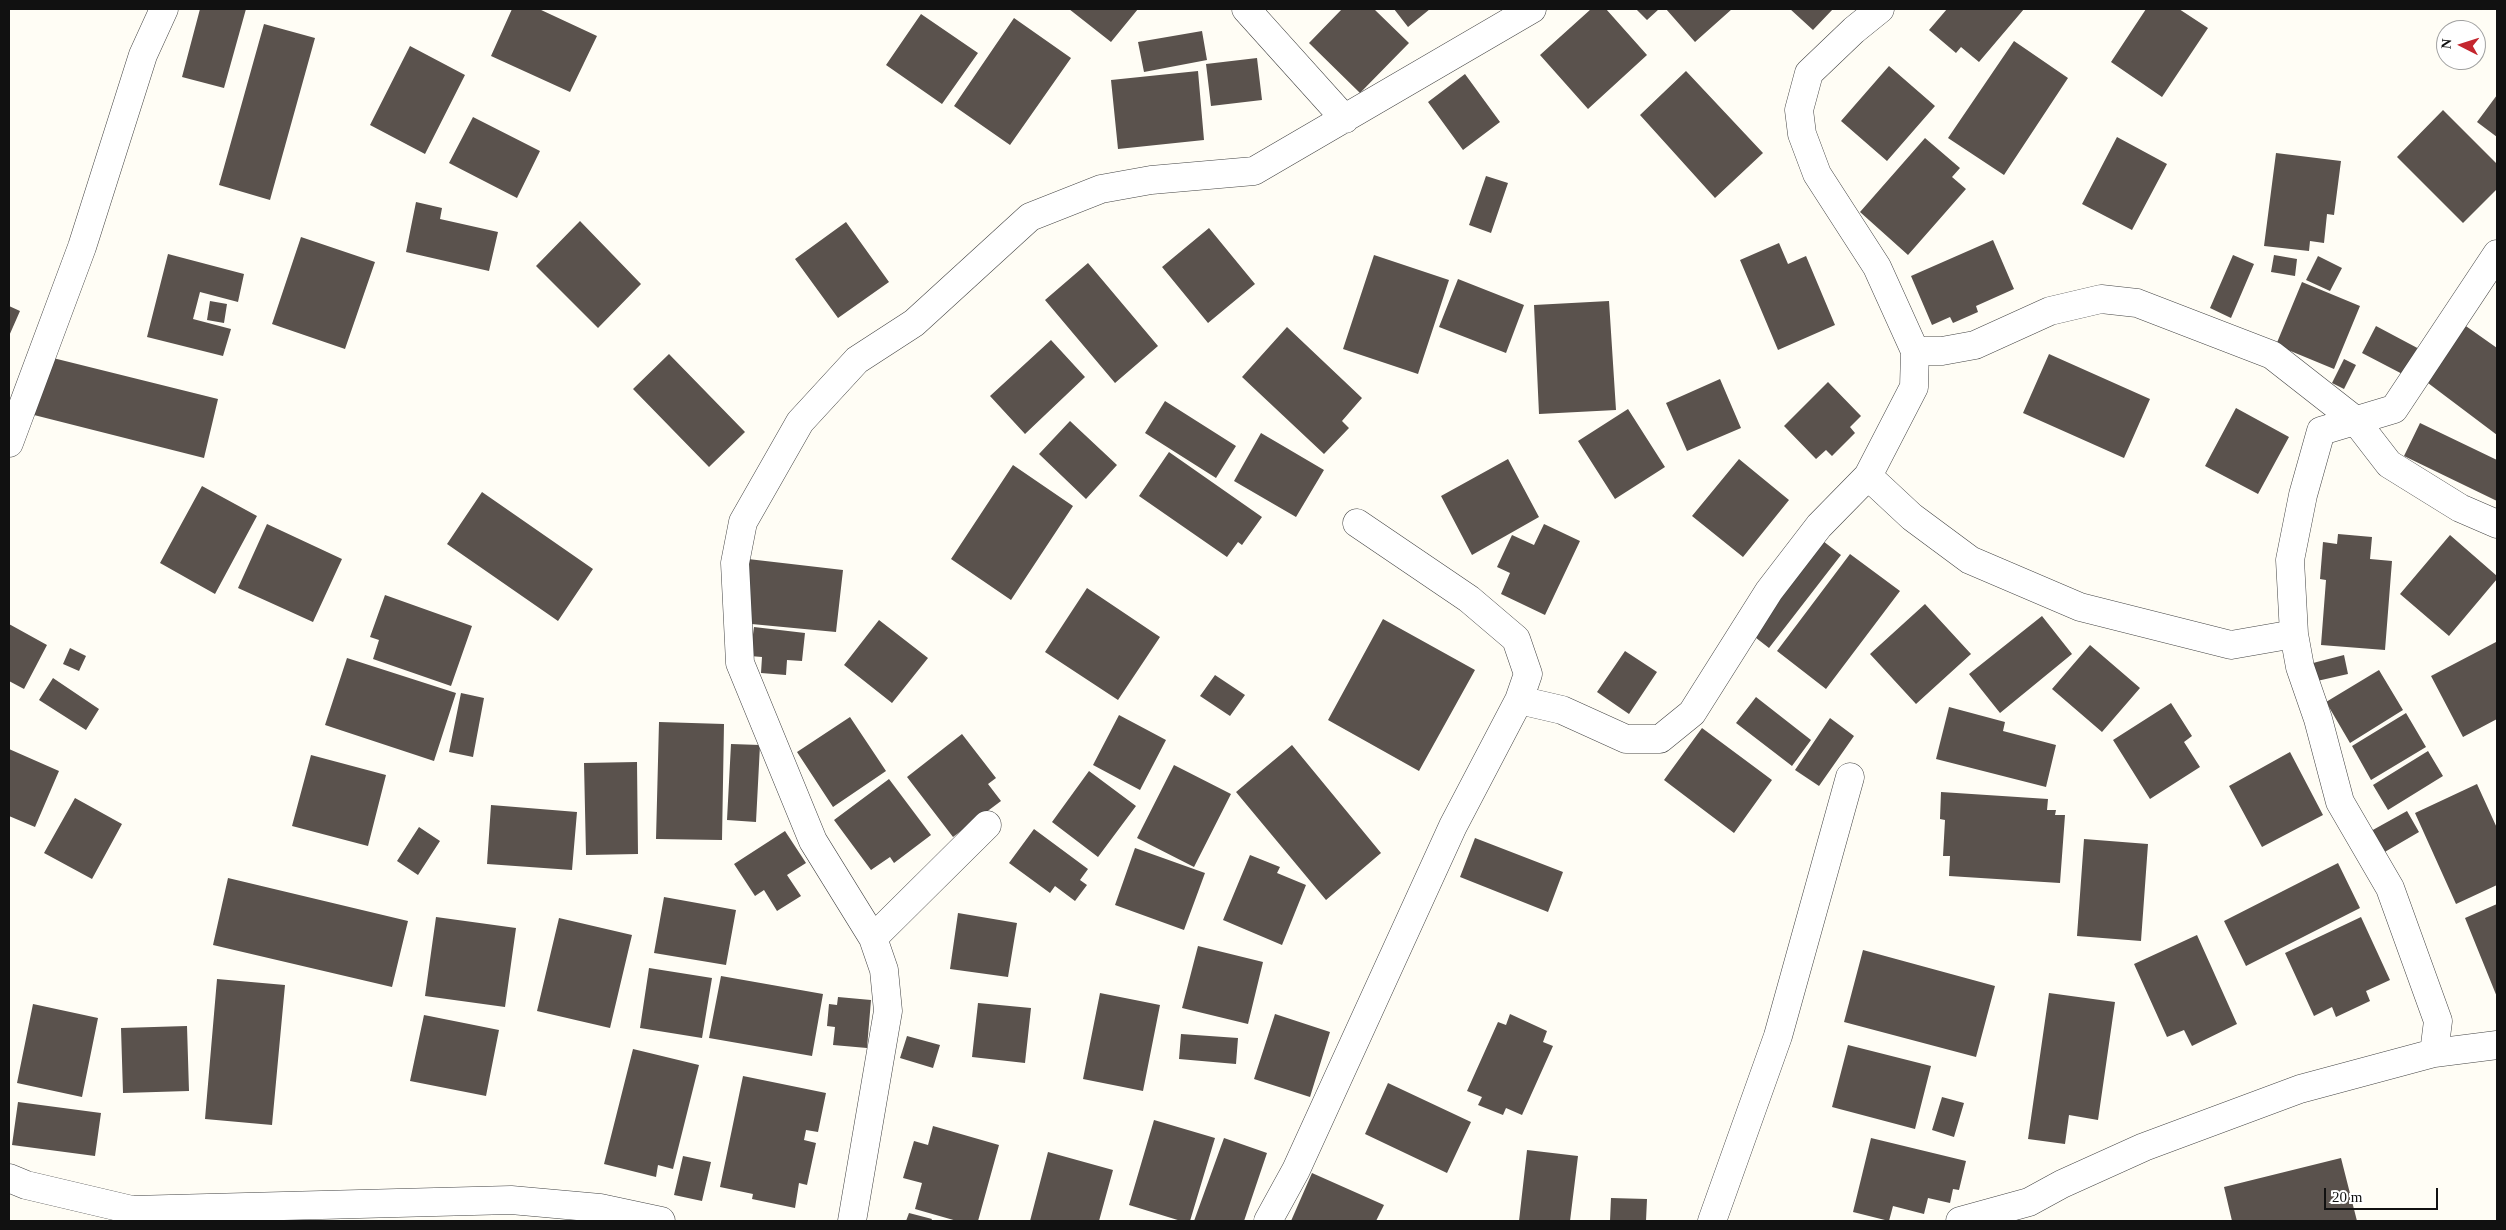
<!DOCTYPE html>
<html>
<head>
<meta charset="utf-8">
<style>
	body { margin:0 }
	#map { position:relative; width:2506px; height:1230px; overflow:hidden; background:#fffdf5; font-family:Georgia,serif }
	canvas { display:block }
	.frame { position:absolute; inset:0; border:10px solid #111; pointer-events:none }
	.north { position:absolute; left:2436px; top:20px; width:50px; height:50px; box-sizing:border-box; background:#fff; border:1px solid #a0a0a0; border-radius:50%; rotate:275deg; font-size:14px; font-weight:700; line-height:20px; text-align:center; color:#111 }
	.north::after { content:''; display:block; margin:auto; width:18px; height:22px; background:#c4262e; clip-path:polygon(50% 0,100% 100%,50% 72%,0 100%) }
	.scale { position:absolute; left:2324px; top:1188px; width:114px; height:22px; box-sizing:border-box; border:2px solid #111; border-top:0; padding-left:6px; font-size:15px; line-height:18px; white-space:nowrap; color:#111; -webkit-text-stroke:4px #fff; paint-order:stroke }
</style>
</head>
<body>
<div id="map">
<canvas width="2506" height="1230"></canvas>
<div class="frame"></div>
<div class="north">N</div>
<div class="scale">20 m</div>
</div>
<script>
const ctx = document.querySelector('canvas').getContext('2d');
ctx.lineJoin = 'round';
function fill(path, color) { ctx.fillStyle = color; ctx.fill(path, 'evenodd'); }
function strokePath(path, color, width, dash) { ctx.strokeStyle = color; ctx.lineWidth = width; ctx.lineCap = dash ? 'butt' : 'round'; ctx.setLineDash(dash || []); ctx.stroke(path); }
const building = new Path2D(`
	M200 9H246L224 88 182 77Z
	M512 9H539L597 36 570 92 491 56Z
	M1069 9H1138L1111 42Z
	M1342 9H1374L1409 43 1360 93 1309 43Z
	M1394 9H1430L1408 27Z
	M1591 9H1606L1647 55 1588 109 1540 55Z
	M1636 9H1659L1647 20Z
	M1666 9H1732L1695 42Z
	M1790 9H1833L1813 30Z
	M1947 9H2024L1979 62 1961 47 1956 53 1929 30Z
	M2146 9H2179L2208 28 2162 97 2111 62Z
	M921 14 978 53 942 104 886 65Z
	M1014 18 1071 58 1010 145 954 106Z
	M264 24 315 38 270 200 219 185Z
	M1202 31 1207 60 1144 72 1138 42Z
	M2014 41 2068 78 2004 175 1948 138Z
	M410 46 465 75 425 154 370 125Z
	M1257 58 1262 100 1211 106 1206 64Z
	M1889 66 1935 106 1887 161 1841 121Z
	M1198 71 1204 140 1118 149 1111 80Z
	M1686 71 1763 153 1715 198 1640 115Z
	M1465 74 1500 122 1463 150 1428 102Z
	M2497 95V137L2477 122Z
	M2443 110 2497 164V189L2463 223 2397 157Z
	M473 117 540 151 517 198 449 163Z
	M2117 137 2167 164 2132 230 2082 204Z
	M1925 138 1960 168 1952 177 1966 189 1908 255 1860 212Z
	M2276 153 2341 161 2334 215 2327 214 2324 243 2310 241 2309 251 2264 246Z
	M1486 176 1508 183 1491 233 1469 225Z
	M416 202 442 208 440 219 498 232 489 271 406 252Z
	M580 221 641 284 598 328 536 266Z
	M846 222 889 282 838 318 795 259Z
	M1209 228 1255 284 1208 323 1162 267Z
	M301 237 375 262 345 349 272 324Z
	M1993 240 2014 289 1976 306 1978 312 1953 323 1950 317 1932 325 1911 276Z
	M1779 243 1788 264 1806 256 1835 325 1778 350 1740 260Z
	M168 254 244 274 238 302 200 292 193 319 231 329 223 356 147 337Z
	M1374 255 1449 280 1418 374 1343 349Z
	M2233 255 2254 264 2231 318 2210 308Z
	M2274 255 2297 259 2295 276 2271 272Z
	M2318 256 2342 268 2330 291 2306 280Z
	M1088 263 1158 346 1115 383 1045 300Z
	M1458 279 1524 305 1506 353 1439 327Z
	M2302 282 2360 306 2334 369 2276 345Z
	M210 301 227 304 224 323 207 320Z
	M1609 301 1616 410 1539 414 1534 305Z
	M9 306 20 311 9 336Z
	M2463 324 2497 348V435L2428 383Z
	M2376 326 2423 351 2410 378 2362 353Z
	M1287 327 1362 398 1342 421 1349 428 1324 454 1242 377Z
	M1051 340 1085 377 1025 434 990 396Z
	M669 354 745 432 709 467 633 389Z
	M2049 354 2150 399 2124 458 2023 413Z
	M49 357 218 399 204 458 34 415Z
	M2344 359 2356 365 2344 389 2332 383Z
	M1720 379 1741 428 1687 451 1666 403Z
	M1828 382 1861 416 1850 427 1855 433 1832 456 1826 450 1816 459 1784 426Z
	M1165 401 1236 446 1216 478 1145 433Z
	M2236 408 2289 437 2258 494 2205 466Z
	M1628 409 1665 467 1615 499 1578 441Z
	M1070 421 1117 465 1086 499 1039 454Z
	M2420 423 2497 460V501L2404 456Z
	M1261 433 1324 470 1296 517 1234 481Z
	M1169 452 1262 517 1242 545 1238 542 1227 557 1139 496Z
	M1508 459 1539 517 1472 555 1441 496Z
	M1739 459 1789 500 1743 557 1692 516Z
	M1013 465 1073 506 1011 600 951 559Z
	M202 486 257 516 215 594 160 563Z
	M482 492 593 569 558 621 447 544Z
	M267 524 342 559 313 622 238 588Z
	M1544 524 1580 541 1545 615 1501 594 1510 573 1497 567 1512 535 1534 545Z
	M2338 534 2372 537 2370 559 2392 561 2385 650 2321 645 2326 580 2320 579 2323 542 2337 544Z
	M2450 535 2497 576V579L2449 636 2400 594Z
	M1823 541 1841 555 1769 648 1751 634Z
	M1850 554 1900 591 1826 689 1777 651Z
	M748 559 843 570 836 632 741 623Z
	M1087 588 1160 637 1118 700 1045 652Z
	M385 595 472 626 451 686 373 659 379 640 370 637Z
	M1925 604 1971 654 1916 704 1870 654Z
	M2042 616 2072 654 2000 713 1969 674Z
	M1383 619 1475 670 1419 771 1328 720Z
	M879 620 928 658 892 703 844 665Z
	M9 624 47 645 24 689 9 681Z
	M754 627 805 633 802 661 787 660 786 675 761 673 762 657 750 656Z
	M2496 642 2497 719 2463 737 2431 676Z
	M2090 645 2140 688 2102 732 2052 689Z
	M70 648 86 656 79 671 63 664Z
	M1625 651 1657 672 1629 714 1597 692Z
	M2344 655 2348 674 2317 681 2313 663Z
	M347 658 456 693 434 761 325 725Z
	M2379 670 2403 710 2350 743 2326 702Z
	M1215 675 1245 695 1230 716 1200 696Z
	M53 678 99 709 86 730 39 700Z
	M461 693 484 698 473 757 449 752Z
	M1756 697 1811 740 1792 766 1736 723Z
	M2171 703 2192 736 2184 742 2200 767 2150 799 2113 740Z
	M1949 707 2005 722 2003 731 2056 745 2046 787 1936 759Z
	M2406 713 2426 747 2371 780 2352 746Z
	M1119 715 1166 740 1140 790 1093 765Z
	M850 717 886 771 833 807 797 752Z
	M1830 718 1854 736 1819 786 1795 770Z
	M659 722 724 724 722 840 656 839Z
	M1702 728 1772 780 1734 833 1664 780Z
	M962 734 996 778 988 784 1001 801 953 837 907 777Z
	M731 744 760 745 756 822 727 820Z
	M1292 745 1381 853 1326 900 1236 792Z
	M9 749 59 771 35 827 9 816Z
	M2428 751 2443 776 2388 810 2373 785Z
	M2290 752 2323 815 2262 847 2229 786Z
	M311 755 386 775 368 846 292 826Z
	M637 762 638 854 586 855 584 763Z
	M1174 765 1231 794 1194 867 1137 838Z
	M1089 771 1136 806 1098 857 1052 822Z
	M889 779 931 835 894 863 890 857 871 870 834 820Z
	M2477 784 2497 828V885L2456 904 2415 813Z
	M1941 792 2048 799 2047 810H2056L2055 815H2065L2060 883 1949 876 1950 856H1943L1945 820 1940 819Z
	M75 798 122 824 92 879 44 853Z
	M491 805 577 812 572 870 487 864Z
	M2407 811 2419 832 2383 853 2371 831Z
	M419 827 440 841 418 875 397 861Z
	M1034 829 1088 869 1080 880 1087 885 1075 901 1055 886 1050 893 1009 863Z
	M785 831 806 863 787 875 801 896 777 911 764 890 755 896 734 864Z
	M1475 838 1563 872 1548 912 1460 877Z
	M2084 839 2148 844 2141 941 2077 936Z
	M1135 848 1205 873 1184 930 1115 905Z
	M1250 855 1280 867 1277 873 1306 885 1282 945 1223 920Z
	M2338 863 2360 908 2246 966 2224 921Z
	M228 878 408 921 392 987 213 945Z
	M664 897 736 910 726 965 654 953Z
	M2497 904V997L2465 918Z
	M958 913 1017 923 1008 977 950 969Z
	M436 917 516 928 505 1007 425 996Z
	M2361 917 2390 980 2366 991 2370 1001 2336 1017 2332 1007 2314 1016 2285 953Z
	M559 918 632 935 610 1028 537 1011Z
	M2197 935 2237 1024 2192 1046 2184 1030 2167 1037 2134 964Z
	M1198 946 1263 962 1248 1024 1182 1008Z
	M1863 950 1995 986 1976 1057 1844 1022Z
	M649 968 712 978 702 1038 640 1028Z
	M721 976 823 994 812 1056 709 1038Z
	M217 979 285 985 272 1125 205 1119Z
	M1100 993 1160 1005 1143 1091 1083 1079Z
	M2049 993 2115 1002 2098 1120 2069 1115 2065 1144 2028 1139Z
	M838 997 871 1000 867 1048 833 1045 835 1027 827 1026 829 1004 837 1005Z
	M978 1003 1031 1008 1025 1063 972 1057Z
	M33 1004 98 1018 82 1097 17 1083Z
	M1275 1014 1330 1032 1310 1097 1254 1079Z
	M1510 1014 1547 1031 1543 1042 1553 1046 1522 1115 1506 1108 1503 1115 1478 1105 1482 1097 1467 1091 1498 1022 1506 1025Z
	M424 1015 499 1030 486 1096 410 1081Z
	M187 1026 189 1091 123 1093 121 1028Z
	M1181 1034 1238 1038 1236 1064 1179 1059Z
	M907 1036 940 1045 933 1068 900 1058Z
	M1848 1045 1931 1066 1915 1129 1832 1107Z
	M633 1049 699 1065 673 1169 658 1165 656 1177 604 1164Z
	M743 1076 826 1093 818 1132 806 1130 804 1140 816 1143 807 1185 799 1183 795 1208 752 1199 753 1194 720 1187Z
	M1388 1083 1471 1122 1447 1173 1365 1134Z
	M1942 1097 1964 1103 1954 1137 1932 1130Z
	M18 1102 101 1113 95 1156 12 1145Z
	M1154 1120 1215 1138 1190 1221H1181L1129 1205Z
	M933 1126 999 1145 978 1221H957L915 1209 922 1183 903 1178 914 1141 928 1145Z
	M1224 1138 1267 1153 1244 1221H1194Z
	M1871 1138 1966 1161 1959 1190 1953 1189 1950 1203 1928 1198 1924 1214 1893 1206 1889 1221 1853 1212Z
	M1527 1150 1578 1156 1570 1221H1519Z
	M1048 1152 1113 1170 1099 1221H1030Z
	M683 1156 711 1162 702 1201 674 1195Z
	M2341 1158 2357 1221H2232L2224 1187Z
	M1312 1173 1384 1205 1376 1221H1291Z
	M1611 1198 1647 1199 1646 1221H1610Z
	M909 1213 932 1219 931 1221H906Z`);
const street = new Path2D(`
	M1246 9 1345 119
	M1915 351H1942L1975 345 2050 311 2101 299 2137 303 2272 355 2355 420 2389 464 2460 508 2497 524
	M9 443 82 247 143 55 164 9
	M1868 476 1912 517 1970 560 2080 607 2231 645 2294 634
	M1357 523 1469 599 1516 639 1528 674 1519 700
	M873 938 987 825
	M2434 1053 2438 1021 2390 888 2340 802 2318 719 2300 667 2294 634 2290 560 2303 495 2321 431 2394 409 2497 254
	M9 1178 26 1185 132 1210 511 1200 600 1208 661 1221
	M852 1221 888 1011 884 970 873 938 813 841 740 663 735 563 743 522 800 422 857 360 914 323 1030 217 1101 189 1151 180 1254 171 1532 9
	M1268 1221 1296 1170 1453 826 1519 700 1562 710 1626 739H1660L1692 713 1769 591 1819 526 1868 476 1914 387 1915 351 1877 267 1817 174 1802 134 1799 110 1809 73 1854 30 1880 9
	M1712 1221 1778 1036 1850 777
	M1960 1221 2029 1202 2062 1184 2144 1147 2300 1089 2434 1053 2497 1045`);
fill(building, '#5a524d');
strokePath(street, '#444', 29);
strokePath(street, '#fff', 28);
</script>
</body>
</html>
